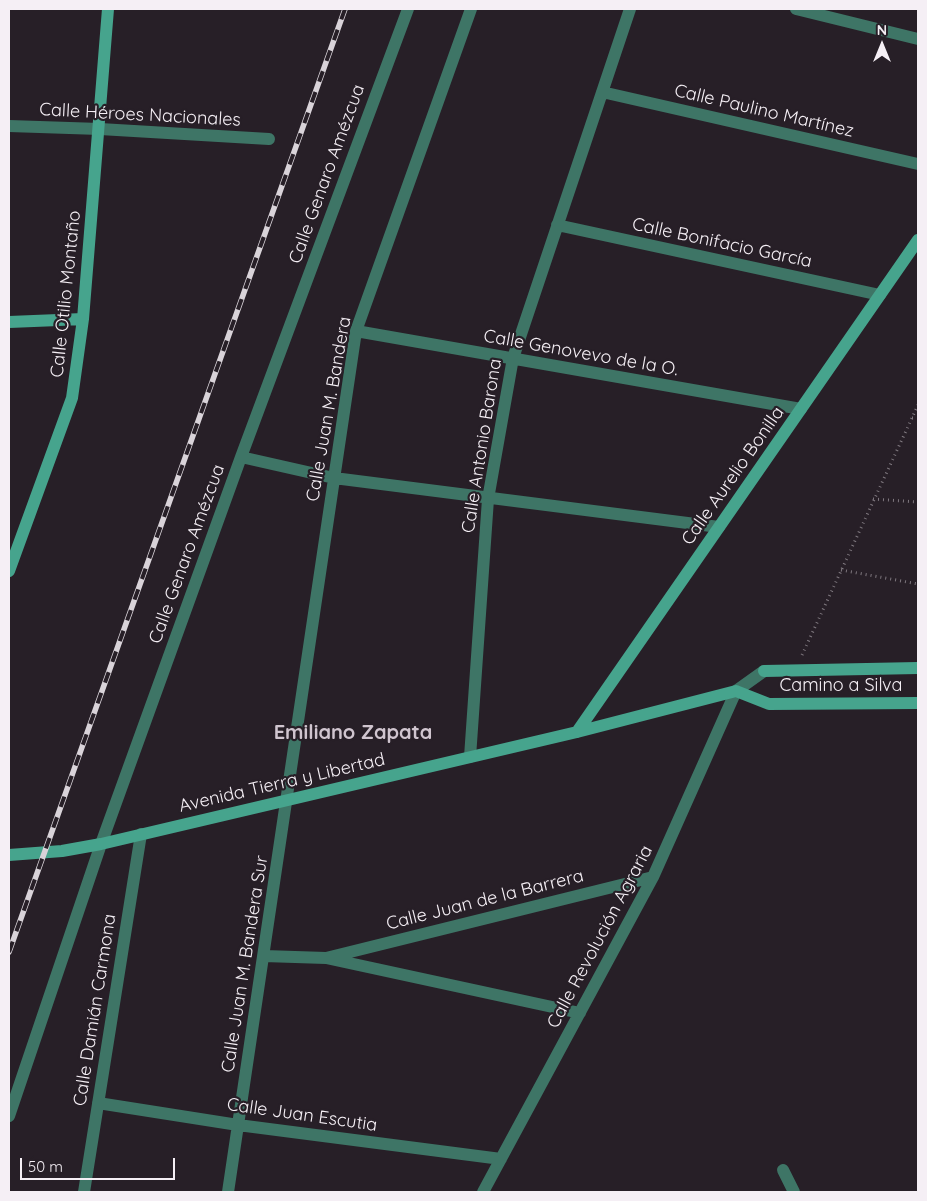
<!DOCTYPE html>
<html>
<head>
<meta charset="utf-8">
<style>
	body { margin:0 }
	#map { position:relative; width:927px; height:1201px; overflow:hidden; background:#271f27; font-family:Quicksand,sans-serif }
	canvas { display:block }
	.frame { position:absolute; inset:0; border:10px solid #f5eff5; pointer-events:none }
	.north { position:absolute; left:857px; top:20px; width:50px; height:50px; -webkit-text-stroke:4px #271f27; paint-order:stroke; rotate:0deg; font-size:14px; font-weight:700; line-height:20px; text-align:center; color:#f5eff5 }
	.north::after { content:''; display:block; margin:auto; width:18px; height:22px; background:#f5eff5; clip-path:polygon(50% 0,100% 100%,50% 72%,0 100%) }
	.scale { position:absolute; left:20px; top:1158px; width:155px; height:22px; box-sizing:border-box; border:2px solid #f5eff5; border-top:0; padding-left:6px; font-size:15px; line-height:18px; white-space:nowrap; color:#f5eff5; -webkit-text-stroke:4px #271f27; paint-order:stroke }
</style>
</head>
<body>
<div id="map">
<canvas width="927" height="1201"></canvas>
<div class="frame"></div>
<div class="north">N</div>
<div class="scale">50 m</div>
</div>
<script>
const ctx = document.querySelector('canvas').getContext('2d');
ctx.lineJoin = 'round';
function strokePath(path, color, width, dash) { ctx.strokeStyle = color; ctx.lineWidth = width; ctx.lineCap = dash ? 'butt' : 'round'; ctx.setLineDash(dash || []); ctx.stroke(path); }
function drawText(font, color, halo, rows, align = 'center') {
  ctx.font = font + ' Quicksand,sans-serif'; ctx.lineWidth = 4.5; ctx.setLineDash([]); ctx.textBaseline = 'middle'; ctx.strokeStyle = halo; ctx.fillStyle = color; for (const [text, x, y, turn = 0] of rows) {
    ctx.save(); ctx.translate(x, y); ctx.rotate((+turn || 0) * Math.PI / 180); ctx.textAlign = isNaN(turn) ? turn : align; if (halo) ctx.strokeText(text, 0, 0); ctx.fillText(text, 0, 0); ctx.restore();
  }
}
const path = new Path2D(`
	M912 418H918
	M873 499 918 502
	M841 570 918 584
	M802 655 918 405`);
const street = new Path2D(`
	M796 9 918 39
	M602 92 918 164
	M9 126 100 129 269 139
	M557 225 880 295
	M356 331 801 409
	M241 457 334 478 719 527
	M470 757 488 499 513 358 630 9
	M264 956 326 958 580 1013
	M326 958 653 877
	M98 1103 238 1125 501 1159
	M9 1116 101 844 241 457 408 9
	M783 1170 794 1192
	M84 1192 141 834
	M228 1192 356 331 471 9
	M483 1192 653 877 736 691 764 671`);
const secondary = new Path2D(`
	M9 322 83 319
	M9 571 72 398 83 319 108 9
	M764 671 918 668
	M577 732 918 240
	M9 855 62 851 101 844 577 732 736 691 769 704 918 703`);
const rail = new Path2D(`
	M9 952 345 9`);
const streetNames = [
	["Calle Paulino Martínez",764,111,13],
	["Calle Héroes Nacionales",140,115,3],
	["Calle Genaro Amézcua",327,174,-70],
	["Calle Bonifacio García",722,243,12],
	["Calle Otilio Montaño",66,294,-84],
	["Calle Genovevo de la O.",581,353,10],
	["Calle Juan M. Bandera",329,409,-80],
	["Calle Antonio Barona",482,446,-81],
	["Calle Aurelio Bonilla",733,476,-55],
	["Calle Genaro Amézcua",187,554,-70],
	["Camino a Silva",841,686],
	["Avenida Tierra y Libertad",282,783,-13],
	["Calle Juan de la Barrera",485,900,-14],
	["Calle Revolución Agraria",600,937,-62],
	["Calle Juan M. Bandera Sur",245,964,-81],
	["Calle Damián Carmona",95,1010,-81],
	["Calle Juan Escutia",302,1115,8]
];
const quarterNames = [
	["Emiliano Zapata",353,733]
];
strokePath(path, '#7f787f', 3, [1, 4]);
strokePath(street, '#3e7566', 12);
strokePath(secondary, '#46a48d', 12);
strokePath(rail, '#d9d3d9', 5.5);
strokePath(rail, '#271f27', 4, [11]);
drawText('18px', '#f5eff5', '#271f27', streetNames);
drawText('bold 20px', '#d0c5cf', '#271f27', quarterNames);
</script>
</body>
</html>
